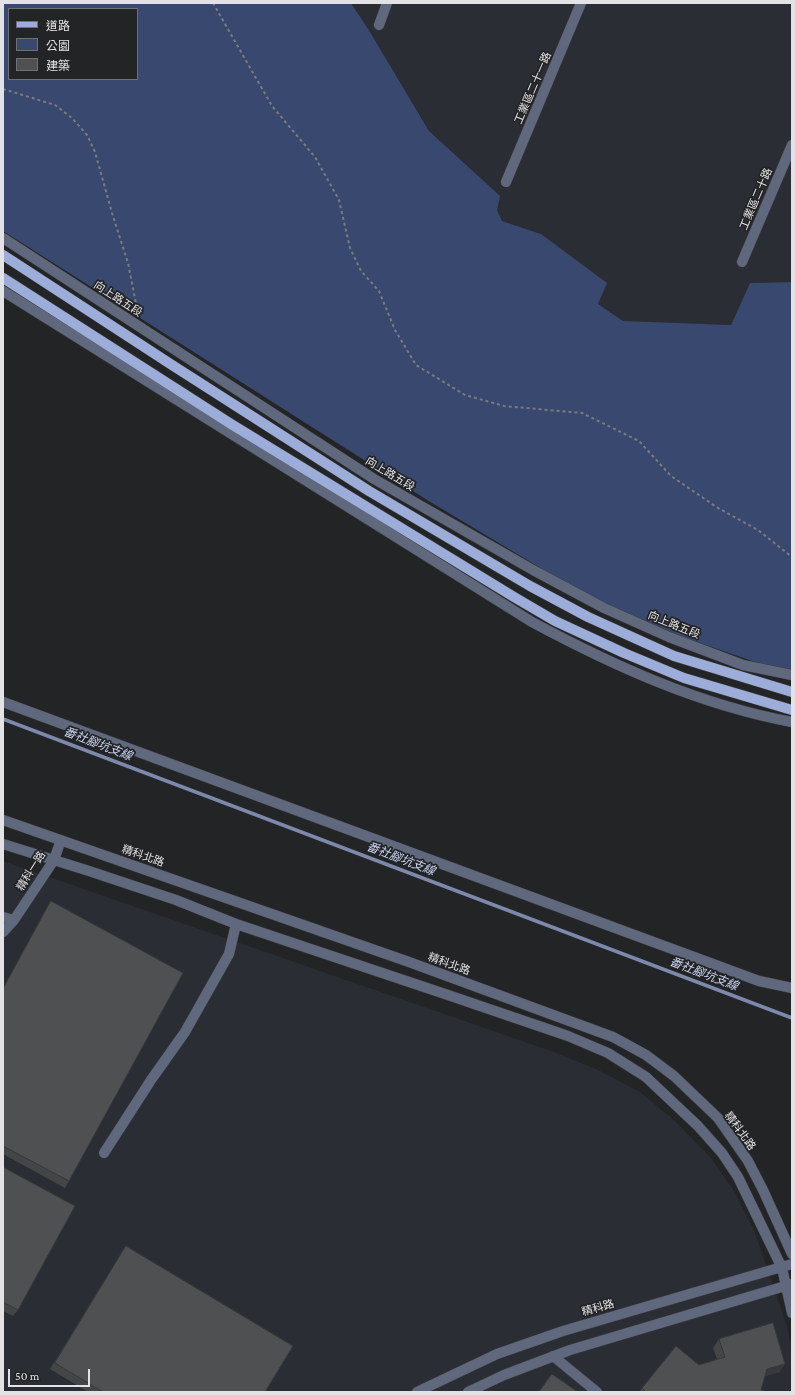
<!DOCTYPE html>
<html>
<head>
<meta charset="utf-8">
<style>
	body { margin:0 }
	#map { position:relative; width:795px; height:1395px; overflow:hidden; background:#232426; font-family:"Crimson Pro","Noto Sans TC",serif }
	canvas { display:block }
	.frame { position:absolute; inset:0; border:4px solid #e3e3e5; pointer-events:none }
	.legend { position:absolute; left:8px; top:8px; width:130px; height:72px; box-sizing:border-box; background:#232426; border:1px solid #707072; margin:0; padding:5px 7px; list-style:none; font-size:12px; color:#e3e3e5 }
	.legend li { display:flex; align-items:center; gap:8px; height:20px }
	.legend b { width:20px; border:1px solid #707072 }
	.scale { position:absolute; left:8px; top:1369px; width:82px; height:18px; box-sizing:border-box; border:2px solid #e3e3e5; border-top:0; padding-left:5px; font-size:12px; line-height:14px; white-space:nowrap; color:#e3e3e5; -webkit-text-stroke:3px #232426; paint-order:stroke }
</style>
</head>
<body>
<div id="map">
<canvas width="795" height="1395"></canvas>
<div class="frame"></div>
<ul class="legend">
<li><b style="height:5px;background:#9badd8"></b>道路</li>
<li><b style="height:11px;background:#39486f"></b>公園</li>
<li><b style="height:11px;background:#4f5052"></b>建築</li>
</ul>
<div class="scale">50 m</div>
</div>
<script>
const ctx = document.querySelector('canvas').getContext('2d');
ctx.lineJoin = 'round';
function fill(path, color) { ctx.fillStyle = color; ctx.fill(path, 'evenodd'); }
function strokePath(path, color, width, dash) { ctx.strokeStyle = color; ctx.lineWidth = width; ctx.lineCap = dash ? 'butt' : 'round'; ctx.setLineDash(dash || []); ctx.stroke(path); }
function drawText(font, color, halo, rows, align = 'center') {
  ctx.font = font + ' "Crimson Pro","Noto Sans TC",serif'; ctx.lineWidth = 3.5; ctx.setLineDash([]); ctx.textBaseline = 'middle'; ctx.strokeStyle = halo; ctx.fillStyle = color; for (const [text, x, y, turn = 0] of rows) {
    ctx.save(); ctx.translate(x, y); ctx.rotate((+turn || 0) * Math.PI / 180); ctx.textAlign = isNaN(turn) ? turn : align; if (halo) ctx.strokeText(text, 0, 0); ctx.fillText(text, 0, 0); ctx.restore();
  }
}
const built = new Path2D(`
	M351 3H792V282L750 283 731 325 623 322 598 304 606 283 541 234 502 221 497 210 499 196 429 131 370 32Z
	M3 861 551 1051 598 1070 640 1092 675 1121 711 1158 734 1191 754 1230 787 1326 792 1348V1392H3Z`);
const green = new Path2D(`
	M3 3H351L370 32 429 131 500 196 497 210 502 221 541 234 607 283 598 304 623 321 731 325 750 283 792 282V672L752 661 680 636 612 607 549 573 427 500 3 231ZM9 9H137V79H9Z`);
const stream = new Path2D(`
	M3 719 792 1018`);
const path = new Path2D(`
	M213 3 272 106 315 157 339 200 350 248 361 271 379 291 395 330 416 365 465 395 504 406 582 413 639 441 671 476 718 508 758 530 792 557
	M3 89 55 105 72 118 87 135 95 152 112 213 128 263 138 314`);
const minor = new Path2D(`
	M379 25 387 3
	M506 182 581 3
	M3 238 374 479 533 570 604 608 669 637 743 665 792 675
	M742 262 792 145
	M3 291 532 622C614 666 700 705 792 722
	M3 702 759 981 792 988
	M3 820 409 962 613 1037 646 1055 674 1076 718 1118 748 1161 763 1190 792 1254
	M3 844 89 871 176 900 236 924 448 995 568 1036 608 1053 646 1077 698 1126 722 1153 738 1177 782 1268 792 1313
	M3 917 14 920
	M3 932 14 920 54 860 61 840
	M104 1153 151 1080 185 1032 229 954 236 924
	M553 1356 597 1392
	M417 1392 497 1354 563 1331 792 1264
	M468 1392 504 1375 570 1350 792 1284`);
const major = new Path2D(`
	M3 255 172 365 369 491 530 586 588 617 674 656 792 692
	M3 278 231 424 514 597 555 621 624 653 684 678 792 710`);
const wall = new Path2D(`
	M51 901 69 1181 65 1188 3 1154V988L47 908Z
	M3 1167 18 1310 13 1316 3 1311Z
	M126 1246 265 1392H88L50 1369Z
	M719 1339 780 1372 765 1376 761 1390 768 1392H639L642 1388 699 1365 717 1359 713 1348Z`);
const shadedWall = new Path2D(`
	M785 1364 780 1372 762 1377 767 1369Z`);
const building = new Path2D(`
	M51 901 183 973 69 1181 3 1146V989Z
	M3 1167 75 1206 18 1310 3 1302Z
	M126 1246 293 1346 265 1392H103L55 1363Z
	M773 1323 785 1364 767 1369 761 1390 768 1392H646L642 1388 676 1346 699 1365 725 1357 719 1339Z
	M552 1374 578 1392H539Z`);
const streetNames = [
	["工業區二十一路",533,88,-67],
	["工業區二十路",756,199,-67],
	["向上路五段",118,299,33],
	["向上路五段",390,474,31],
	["向上路五段",674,625,22],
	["精科北路",143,856,19],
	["精科一路",31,871,-58],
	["精科北路",449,964,20],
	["精科北路",740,1131,54],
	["精科路",598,1308,-16]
];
const waterNames = [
	["番社腳坑支線",98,744,21],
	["番社腳坑支線",401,859,21],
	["番社腳坑支線",704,974,21]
];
fill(built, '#2a2d34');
fill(green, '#39486f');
strokePath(stream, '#7c89aa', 3.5);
strokePath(minor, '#3e3f41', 11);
strokePath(major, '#3e3f41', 11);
strokePath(path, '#7a7b7d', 2, [3, 3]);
strokePath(minor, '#60687d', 10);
strokePath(major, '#9badd8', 10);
fill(wall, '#444547');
fill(shadedWall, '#373839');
fill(building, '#4f5052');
strokePath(building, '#373839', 1);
drawText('11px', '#e3e3e5', '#232426', streetNames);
drawText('italic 12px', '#c9d5f3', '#232426', waterNames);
</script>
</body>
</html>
